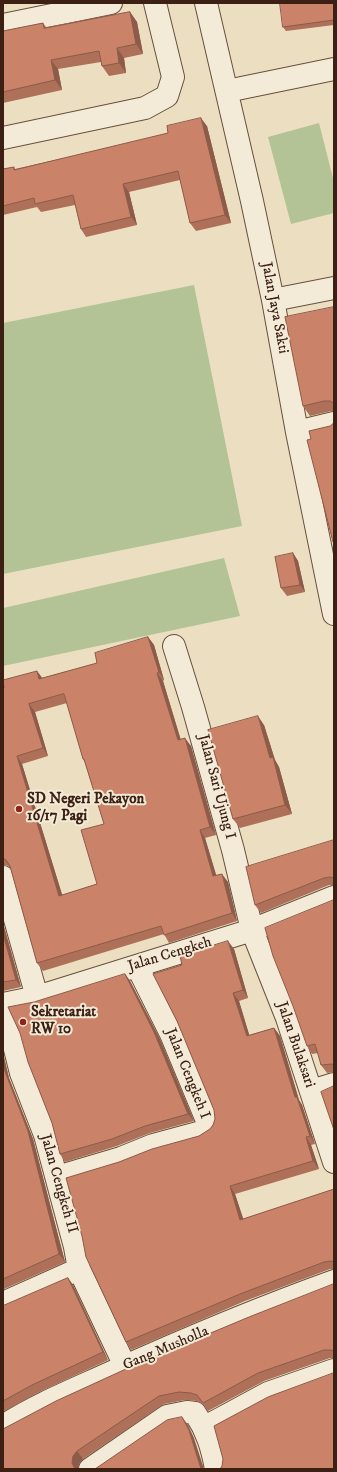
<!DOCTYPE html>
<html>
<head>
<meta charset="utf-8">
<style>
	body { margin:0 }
	#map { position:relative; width:337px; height:1472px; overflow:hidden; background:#ecdfc1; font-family:"IM FELL DW Pica",serif }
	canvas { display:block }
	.frame { position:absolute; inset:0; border:4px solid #3b2013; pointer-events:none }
</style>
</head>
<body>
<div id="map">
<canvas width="337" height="1472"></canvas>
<div class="frame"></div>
</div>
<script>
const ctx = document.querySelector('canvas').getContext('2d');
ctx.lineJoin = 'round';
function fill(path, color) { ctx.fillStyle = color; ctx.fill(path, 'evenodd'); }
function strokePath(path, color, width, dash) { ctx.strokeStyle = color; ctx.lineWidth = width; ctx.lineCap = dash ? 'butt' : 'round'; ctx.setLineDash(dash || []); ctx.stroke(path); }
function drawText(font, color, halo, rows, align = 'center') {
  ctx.font = font + ' "IM FELL DW Pica",serif'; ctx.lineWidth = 4; ctx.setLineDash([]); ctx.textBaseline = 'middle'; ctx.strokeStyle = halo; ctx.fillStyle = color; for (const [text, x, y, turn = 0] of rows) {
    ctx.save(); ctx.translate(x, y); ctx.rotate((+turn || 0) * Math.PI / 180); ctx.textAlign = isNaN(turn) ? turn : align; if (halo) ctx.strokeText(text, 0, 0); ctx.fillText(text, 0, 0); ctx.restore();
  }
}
const green = new Path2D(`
	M319 123 334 182V213L291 224 268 137Z
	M194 285 242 526 3 574V323Z
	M224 558 240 616 3 666V608Z`);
const minor = new Path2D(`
	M206 3 252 201 273 300 297 432 334 614
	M3 25 111 3
	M227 91 334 69
	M3 138 145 108 167 96 173 77 155 3
	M273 300 334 288
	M297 432 334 423
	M174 646 193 707 233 850 252 930 287 1018 334 1162
	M3 877 37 997
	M3 1004 37 997 252 930 334 897
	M3 1021 14 1045 21 1073 45 1135 75 1247 79 1269 3 1303
	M311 1091 334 1084
	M57 1177 121 1158 153 1145 201 1132 208 1127V1123L171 1034 137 966
	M79 1269 125 1366
	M3 1426C37 1404 75 1389 112 1372 185 1339 259 1308 334 1281
	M205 1427 268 1393 334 1370
	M90 1469 167 1416 187 1412 195 1413C207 1431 212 1447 216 1469`);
const wall = new Path2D(`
	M334 3V25L286 31 283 27Z
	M130 12 137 22 143 54 124 58 126 73 109 76 102 66 101 62 58 69 62 90 3 103V31L43 23 46 27Z
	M207 126 231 223 196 231 190 223 180 180 129 192 137 225 86 237 81 229 75 205 41 212 37 207 3 215V169L14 167 15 169Z
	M334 307V411H331L310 416 303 406Z
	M293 553 298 561 305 592 287 596 281 588Z
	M148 637 154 645 164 680 163 681 181 740 191 746 216 835 205 838 216 876 228 882 237 921 169 943 164 934 43 971 37 963 10 867 6 865H3V688L37 671 42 678 97 663ZM67 703 83 759 85 763 104 824 97 884 62 895 22 764 48 756 35 712Z
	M264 725 275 760 279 767 292 814 240 828 233 819Z
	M334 840V885H329L261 913 255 905Z
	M334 900V1072L327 1073 321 1065 318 1053 312 1054 307 1046Z
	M3 923 21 987 3 991Z
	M234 949 248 998 239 1001 249 1035 274 1028 280 1036 299 1100 302 1105 315 1144 311 1145 319 1169 235 1194 243 1219 334 1189V1269H330L245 1301 131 1350 126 1342 119 1162 199 1136 210 1129 213 1125 215 1119Z
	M125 974 130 981 160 1039 194 1121 150 1133 117 1146 65 1162 60 1154Z
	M3 1053 9 1078 33 1139 65 1262 4 1289 3 1288Z
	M68 1278 73 1285 108 1360 37 1393 3 1412V1306Z
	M334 1284V1358H330L264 1381 208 1411 202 1403 197 1401 185 1400 164 1404 83 1459 79 1464 78 1469H3Z`);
const shadedWall = new Path2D(`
	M130 12 137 22 143 54 136 44Z
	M117 48 124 58 126 73 119 63Z
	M51 60 58 69 62 90 55 80Z
	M201 118 207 126 231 223 225 215Z
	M123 184 129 192 137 225 131 217Z
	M293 553 298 561 305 592 300 585Z
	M148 637 154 645 164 680 159 672Z
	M37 671 43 679H39Z
	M157 673 163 681 183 748 178 740Z
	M29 704 35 712 48 756 43 748Z
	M258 716 264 725 275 760 279 767 292 814 285 805 270 758Z
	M185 738 191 746 216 835 210 827Z
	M17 756 22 764 65 904 59 896Z
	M200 830 205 838 219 884 213 876Z
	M222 874 228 882 237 921 232 913Z
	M3 923 21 987 16 980 3 934Z
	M228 941 234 949 248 998 243 990Z
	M125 974 130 981 160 1039 194 1121 188 1114Z
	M233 993 239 1001 252 1044 247 1036Z
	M274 1028 280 1036 299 1100 302 1105 315 1144 310 1136 295 1097Z
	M3 1053 9 1078 33 1139 65 1262 59 1254 4 1070 3 1066Z
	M306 1137 311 1145 319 1169 313 1161Z
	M230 1186 235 1194 246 1227 240 1220Z
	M68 1278 73 1285 108 1360 103 1352Z
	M182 1417 188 1425 194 1438 204 1469H201Z
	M77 1451 83 1459 79 1464 78 1469H75L72 1463 73 1456Z`);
const building = new Path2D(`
	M280 3H334V20L283 27Z
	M130 12 136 44 117 48 119 63 102 66 99 51 51 60 55 80 3 92V31L43 23 44 28Z
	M201 118 225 215 190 223 178 171 123 184 131 217 81 229 73 195 35 204 34 198 3 206V169L14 167V170L168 133 167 126Z
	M334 307V403L330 401H324L303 406 285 317Z
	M334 423V541L333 542 307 440 311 439 309 431 330 426Z
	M293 553 300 585 281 588 275 557Z
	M148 637 159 672 157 673 178 740 185 738 210 827 200 830 213 876 222 874 232 913 164 935 161 926 37 963 10 866 6 860 3 858V688H4L3 680 37 671 39 679 97 663 95 653ZM64 694 83 759H84L104 824 81 830 97 884 59 896 17 756 43 748 29 704Z
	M258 716 270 758 273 757 285 805 233 819 208 730Z
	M334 840V878L330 877 324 878 255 905 246 867Z
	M334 900V1065L332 1064 321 1065 315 1044 307 1046 293 1006 273 956 265 928Z
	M3 934 16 980 3 982Z
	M228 941 243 990 233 993 247 1036 274 1028 295 1097H297L310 1136 306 1137 313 1161 230 1186 240 1220 334 1189V1262L331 1261 324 1262 240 1294 126 1342 86 1257 82 1236 66 1178 119 1162 152 1149 199 1136 210 1129 213 1125 215 1119 214 1110 177 1021 153 974 182 965 180 956Z
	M125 974 154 1032 188 1114 145 1126 112 1139 60 1154 52 1123 28 1062 20 1033 8 1007 34 1002Z
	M3 1066 28 1131 59 1254 3 1279Z
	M334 1086V1130L321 1092Z
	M68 1278 103 1352 32 1385 3 1401V1306Z
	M334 1284V1351L331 1350H324L258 1373 203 1403 197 1395 191 1393 179 1392 159 1396 77 1451 73 1456 72 1463 75 1469H3V1429L56 1401 139 1363 249 1317Z
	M334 1373V1469H220L222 1466 223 1459 214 1426 268 1397Z
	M182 1417 189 1430 201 1469H95L167 1420Z`);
const markers = [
	[19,809,4,"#8f2418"],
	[23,1022,4,"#8f2418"]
];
const streetNames = [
	["Jalan Jaya Sakti",274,308,79],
	["Jalan Sari Ujung I",216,787,75],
	["Jalan Cengkeh",170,955,-17],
	["Jalan Bulaksari",295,1045,71],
	["Jalan Cengkeh I",187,1074,68],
	["Jalan Cengkeh II",58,1184,74],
	["Gang Musholla",166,1349,-23]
];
const poiNames = [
	["SD Negeri Pekayon",27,800],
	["16/17 Pagi",27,817],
	["Sekretariat",31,1013],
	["RW 10",31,1030]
];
fill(green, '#b3c396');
strokePath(minor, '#67503e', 24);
strokePath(minor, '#f3ead7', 22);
fill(wall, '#ae7059');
fill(shadedWall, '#8d5b49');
fill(building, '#ca8268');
strokePath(building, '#8d5b49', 1);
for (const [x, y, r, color] of markers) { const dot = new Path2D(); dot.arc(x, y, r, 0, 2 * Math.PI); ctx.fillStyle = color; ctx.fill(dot); strokePath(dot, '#f3ead7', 1.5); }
drawText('15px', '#3b2013', '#f3ead7', streetNames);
drawText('bold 15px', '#3b2013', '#f3ead7', poiNames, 'left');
</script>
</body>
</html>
